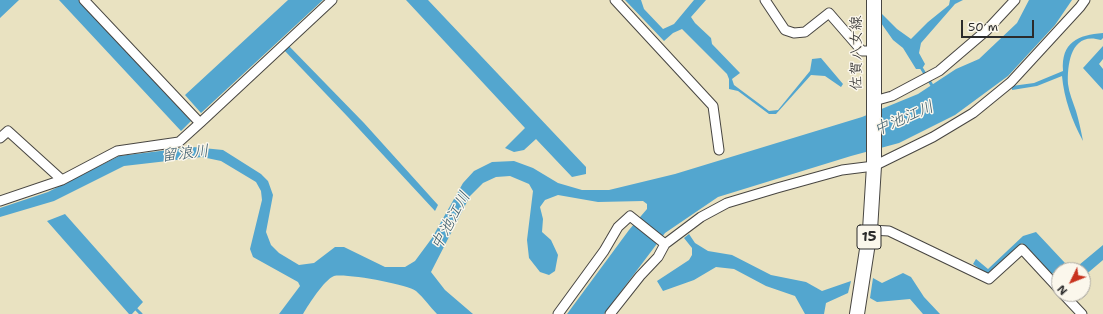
<!DOCTYPE html>
<html>
<head>
<meta charset="utf-8">
<style>
	body { margin:0 }
	#map { position:relative; width:1103px; height:314px; overflow:hidden; background:#e9e2c1; font-family:"Shantell Sans",sans-serif }
	canvas { display:block }
	.north { position:absolute; left:1051px; top:262px; width:40px; height:40px; box-sizing:border-box; background:#fbf7ec; border:1px solid #a8a59f; border-radius:50%; rotate:227deg; font-size:11px; font-weight:700; line-height:16px; text-align:center; color:#2b2b2b }
	.north::after { content:''; display:block; margin:auto; width:14px; height:18px; background:#c8321e; clip-path:polygon(50% 0,100% 100%,50% 72%,0 100%) }
	.scale { position:absolute; left:961px; top:20px; width:73px; height:18px; box-sizing:border-box; border:2px solid #2b2b2b; border-top:0; padding-left:5px; font-size:12px; line-height:14px; white-space:nowrap; color:#2b2b2b; -webkit-text-stroke:3px #fbf7ec; paint-order:stroke }
</style>
</head>
<body>
<div id="map">
<canvas width="1103" height="314"></canvas>
<div class="north">N</div>
<div class="scale">50 m</div>
</div>
<script>
const ctx = document.querySelector('canvas').getContext('2d');
ctx.lineJoin = 'round';
function fill(path, color) { ctx.fillStyle = color; ctx.fill(path, 'evenodd'); }
function strokePath(path, color, width, dash) { ctx.strokeStyle = color; ctx.lineWidth = width; ctx.lineCap = dash ? 'butt' : 'round'; ctx.setLineDash(dash || []); ctx.stroke(path); }
function drawText(font, color, halo, rows, align = 'center') {
  ctx.font = font + ' "Shantell Sans","Klee One",sans-serif'; ctx.lineWidth = 3; ctx.setLineDash([]); ctx.textBaseline = 'middle'; ctx.strokeStyle = halo; ctx.fillStyle = color; for (const [text, x, y, turn = 0] of rows) {
    ctx.save(); ctx.translate(x, y); ctx.rotate((+turn || 0) * Math.PI / 180); ctx.textAlign = isNaN(turn) ? turn : align; if (halo) ctx.strokeText(text, 0, 0); ctx.fillText(text, 0, 0); ctx.restore();
  }
}
const water = new Path2D(`
	M0 0H19L0 18Z
	M59 0H79L191 121 181 131Z
	M288 0H323L201 113 185 95Z
	M406 0H428L586 167V174L572 177 536 139 524 150 514 152 505 148 525 128Z
	M625 0H641L644 9 663 29 674 24 694 0H706L691 17 695 23 711 38 712 44 740 73 732 79 734 85 769 111 778 110 810 71 812 59 821 58 843 84 841 87 825 76 811 75 776 114H769L738 91 729 89V79L727 74 682 29 673 33 664 41Z
	M950 0H963L955 4 921 43 919 53 925 64 922 69H916L903 48 893 40 881 23V13L897 29 911 39 928 22 949 5Z
	M1029 0H1072L1055 25 1008 76 955 115 899 143 851 156 718 197 665 233 653 249 604 314H567L629 230 647 209V204L643 201 598 202 558 195 545 200 540 207 543 219 542 232 551 240 558 255 555 271 549 275 540 272 529 258 527 240 533 191 529 184 510 176 496 177 483 183 470 196 431 272 445 290 473 314H437C430 307 424 298 416 291 407 284 345 273 334 276 324 280 309 304 303 314H279L300 286 298 282 253 257 250 249 262 200 261 191 256 182 221 161 202 157 124 166 54 201 0 217V208L48 192 119 156 193 147 223 150 261 174 268 181 273 195 266 232 271 245 279 253 299 265 314 263 335 247H344L385 267H405L415 261 432 238 463 183 474 171 492 162 514 161 533 168 558 183 582 190H609L675 174 862 117 918 94 956 69 979 59 1017 23Z
	M1103 33V38L1101 40C1072 31 1067 62 1068 84 1069 93 1073 102 1076 111 1079 121 1081 131 1083 141 1072 121 1064 98 1062 76L1037 86 1012 90V86L1034 83 1063 71C1061 42 1078 35 1103 33Z
	M288 45 364 123 438 205 435 211 347 116 283 49Z
	M1103 46V59L1099 64 1103 69V90L1083 68Z
	M65 214 143 302 132 314H129L47 221Z
	M1036 232 1065 263 1052 274 1022 243 992 272 987 274 973 264 976 259 988 269 1023 236Z
	M689 234 695 243 708 251 732 255 771 275 806 282 822 291 851 281 848 293 826 303 824 314H805L795 296 766 286 734 269 716 267 694 280 663 291 657 281 689 260 692 255V248L684 238Z
	M1103 245V260L1083 277V270H1073Z
	M903 273 911 277 924 297 940 314H923L910 299 877 302 870 298 873 278 882 283Z`);
const stream = new Path2D(`
	M922 69 925 74
	M930 82 934 89
	M136 309 141 314`);
const minor = new Path2D(`
	M84 0 200 123 332 0
	M615 0 713 106 719 150
	M765 0 785 30 794 33 805 32 829 13 862 51H874
	M874 101 892 96 939 71 987 30 1015 0
	M0 138 8 131 62 180
	M0 201 62 180 117 151 179 142 200 123
	M870 230 889 231 989 279 1022 249 1059 289
	M1063 294 1082 314
	M558 314 604 251 618 227 630 216 665 244
	M610 314 640 276 658 257 665 244 701 217 727 203 777 188 842 170 874 166 933 137 973 113 1011 82 1080 7 1085 0`);
const primary = new Path2D(`
	M857 314 870 230 874 166V0`);
const shields = [
	[869,237,24]
];
const shieldNames = [
	["15",869,237]
];
const streetNames = [
	["佐賀八女線",857,53,-90]
];
const waterNames = [
	["中池江川",904,119,-23],
	["留浪川",185,154,-6],
	["中池江川",451,221,-61]
];
fill(water, '#53a6cf');
strokePath(stream, '#53a6cf', 3);
strokePath(minor, '#484642', 11);
strokePath(primary, '#484642', 16);
strokePath(minor, '#fff', 9);
strokePath(primary, '#fff', 14);
for (const [x, y, w] of shields) { const box = new Path2D(); box.roundRect(x - w / 2, y - 12, w, 24, 3); ctx.fillStyle = '#fbf7ec'; ctx.fill(box); strokePath(box, '#2b2b2b', 1); }
drawText('bold 14px', '#2b2b2b', null, shieldNames);
drawText('15px', '#2b2b2b', '#fbf7ec', streetNames);
drawText('italic 16px', '#3b5c6d', '#fbf7ec', waterNames);
</script>
</body>
</html>
